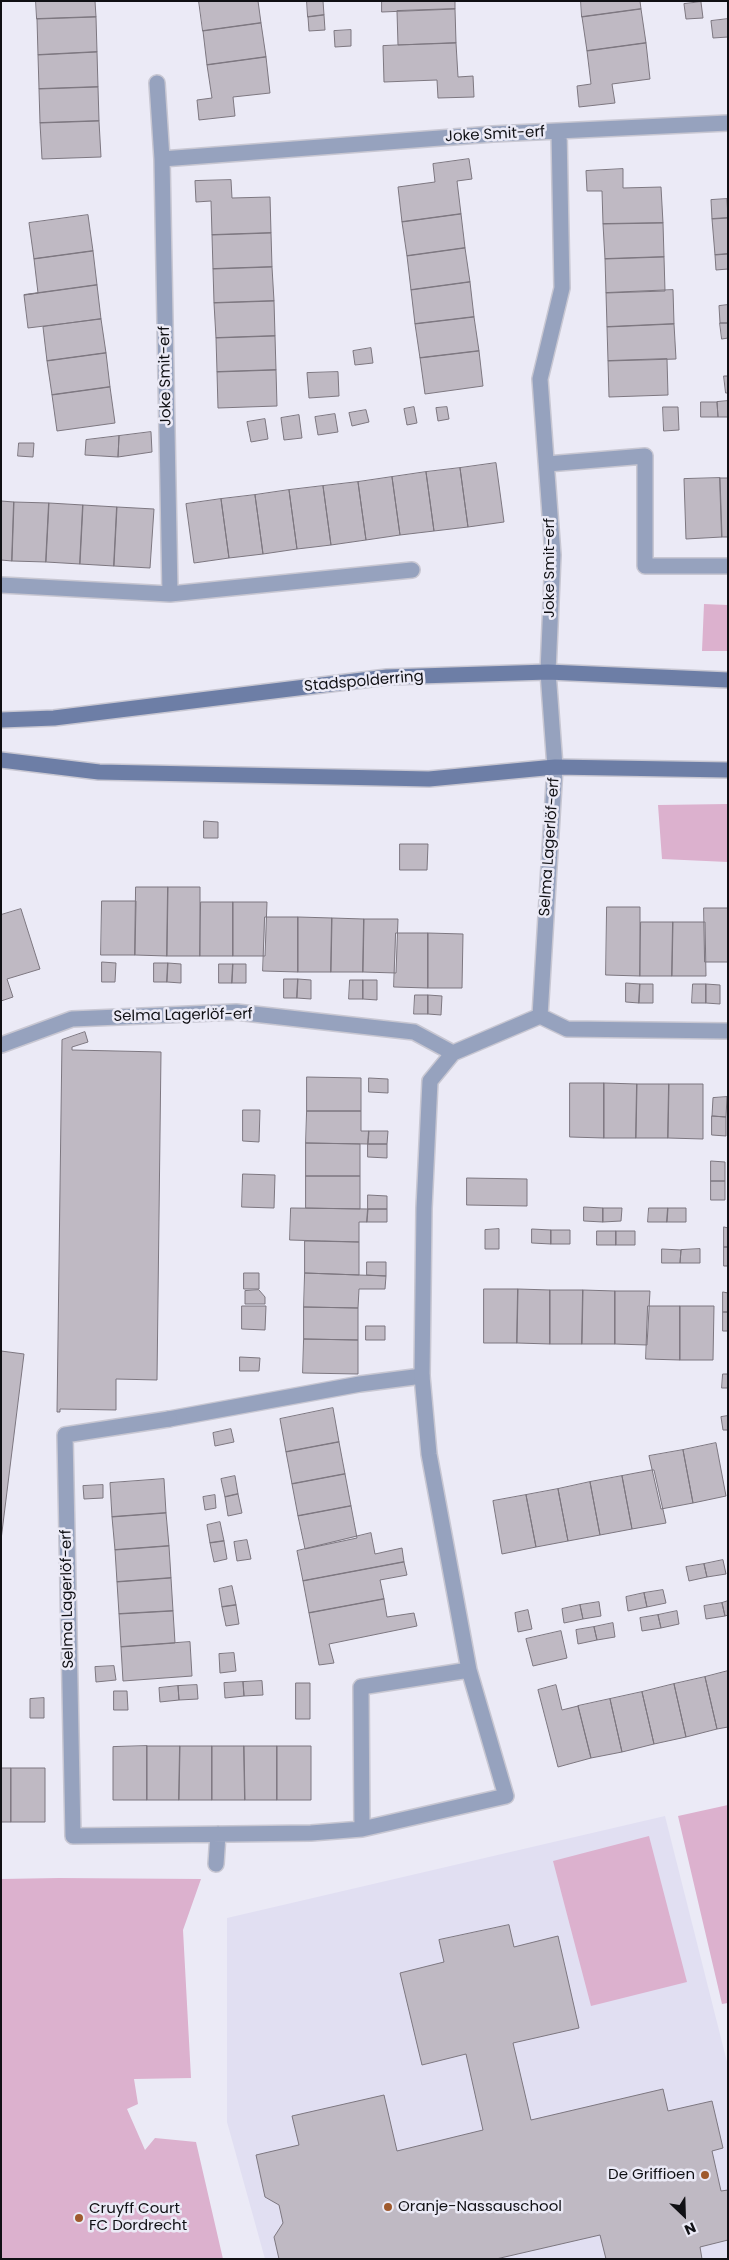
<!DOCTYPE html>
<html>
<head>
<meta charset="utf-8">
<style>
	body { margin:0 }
	#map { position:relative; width:729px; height:2260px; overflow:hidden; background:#ebeaf6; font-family:Poppins,sans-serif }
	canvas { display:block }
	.frame { position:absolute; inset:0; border:2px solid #101014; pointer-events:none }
	.north { position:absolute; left:659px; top:2190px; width:50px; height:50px; -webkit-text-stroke:4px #ebeaf6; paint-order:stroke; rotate:156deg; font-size:14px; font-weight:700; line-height:20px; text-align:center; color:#101014 }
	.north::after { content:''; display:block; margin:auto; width:18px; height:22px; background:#101014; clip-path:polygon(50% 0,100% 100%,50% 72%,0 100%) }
</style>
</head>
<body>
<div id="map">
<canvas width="729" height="2260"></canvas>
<div class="frame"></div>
<div class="north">N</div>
</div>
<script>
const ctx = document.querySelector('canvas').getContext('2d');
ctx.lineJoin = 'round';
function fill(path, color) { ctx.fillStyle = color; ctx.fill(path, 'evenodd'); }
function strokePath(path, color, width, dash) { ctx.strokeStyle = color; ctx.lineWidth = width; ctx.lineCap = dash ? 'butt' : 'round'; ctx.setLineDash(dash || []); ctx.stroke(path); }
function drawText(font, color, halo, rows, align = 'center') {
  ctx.font = font + ' Poppins,sans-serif'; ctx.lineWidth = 5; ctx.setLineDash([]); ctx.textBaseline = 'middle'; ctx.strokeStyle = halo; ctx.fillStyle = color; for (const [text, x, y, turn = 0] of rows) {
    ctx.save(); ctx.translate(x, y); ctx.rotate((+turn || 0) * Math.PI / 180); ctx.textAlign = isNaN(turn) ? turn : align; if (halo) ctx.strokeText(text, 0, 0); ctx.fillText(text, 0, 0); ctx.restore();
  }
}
const built = new Path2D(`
	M665 1816 728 2066V2259H265L227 2122V1918Z`);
const green = new Path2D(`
	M704 604 728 605V651H702Z
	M728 804V862L662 859 658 805Z
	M728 1805V2003L722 2004 678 1816Z
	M649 1836 687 1982 591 2006 553 1861Z
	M59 1878 201 1879 183 1930 191 2078 134 2079 138 2104 127 2109 145 2150 155 2138 196 2142 223 2259H1V1879Z`);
const building = new Path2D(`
	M36 1H95L96 17 37 19Z
	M199 1H258L261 23 203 31Z
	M307 1H323L324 15 308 17Z
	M382 1H455V9L382 12Z
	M581 1H640L641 9 582 17Z
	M701 2 703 18 686 19 684 4Z
	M455 9 456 43 398 45 397 11Z
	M641 9 646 43 587 51 582 17Z
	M324 15 325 30 309 31 308 17Z
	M96 17 97 52 38 55 37 19Z
	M728 19V37L713 38 711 21Z
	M261 23 266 57 207 65 203 31Z
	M351 30V46L335 47 334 31Z
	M456 43 458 77 473 76 474 97 438 98 437 80 384 82 383 46Z
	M646 43 650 79 612 84 615 103 579 107 577 86 591 84 587 51Z
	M97 52 98 87 39 89 38 55Z
	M266 57 270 93 233 97 235 116 199 120 197 100 212 98 207 65Z
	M98 87 99 121 40 123 39 89Z
	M99 121 101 157 42 159 40 123Z
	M469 159 472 179 457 181 461 214 402 222 398 187 435 182 433 164Z
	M623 169V188L661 187 663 223 603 224 602 191H587L586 171Z
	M231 180 232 198 270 197 271 233 212 235 211 201 196 202 195 181Z
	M727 199 728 218 712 219 711 200Z
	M461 214 465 248 407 256 402 222Z
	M88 215 93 251 34 259 29 223Z
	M728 218V254L715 255 712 219Z
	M663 223 664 257 605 259 603 224Z
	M271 233 272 267 213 269 212 235Z
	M465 248 470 282 411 290 407 256Z
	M93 251 97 285 24 295 38 293 34 259Z
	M728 254V269L716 270 715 255Z
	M664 257 665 291 606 293 605 259Z
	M272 267 274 301 214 303 213 269Z
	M470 282 474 317 415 324 411 290Z
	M97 285 101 319 28 328 24 295Z
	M673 290 674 324 607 327 606 293Z
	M274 301 275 336 216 338 214 303Z
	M728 305V323H720L719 306Z
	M474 317 479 351 420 358 415 324Z
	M101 319 106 353 47 361 43 327Z
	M720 323H728V338L722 339Z
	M674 324 676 359 608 361 607 327Z
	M275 336 276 370 217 372 216 338Z
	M371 348 373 363 355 365 353 351Z
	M479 351 483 386 425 394 420 358Z
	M106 353 110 387 52 395 47 361Z
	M667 359 668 395 609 397 608 361Z
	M276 370 277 406 218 408 217 372Z
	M338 372 339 396 309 398 307 373Z
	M724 376H728V393H726Z
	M110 387 115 423 57 431 52 395Z
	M728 401V417H718L717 402Z
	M701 402H717L718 417H701Z
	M414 407 417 423 407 425 404 409Z
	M447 407 449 419 438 421 436 408Z
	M663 407H678L679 430 664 431Z
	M366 410 369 422 352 426 349 413Z
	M335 414 338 432 318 435 315 417Z
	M299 415 302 438 284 440 281 418Z
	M265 419 268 439 251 442 247 422Z
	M151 432 152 452 118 457 119 436Z
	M119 436 118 457 85 455 86 440Z
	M19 443H34L33 457 18 456Z
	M496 463 504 522 468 527 460 468Z
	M460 468 468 527 434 531 426 472Z
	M426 472 434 531 400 535 392 477Z
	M392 477 400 535 366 540 358 482Z
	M720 478 722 537 686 539 684 479Z
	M720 478H728V537H722Z
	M358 482 366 540 331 545 323 486Z
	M323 486 331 545 297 549 289 490Z
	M289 490 297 549 263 554 255 495Z
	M255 495 263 554 229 558 221 499Z
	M221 499 229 558 194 563 186 504Z
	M1 501 14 502 12 561 1 560Z
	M14 502 49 503 46 562 12 561Z
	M49 503 83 505 80 564 46 562Z
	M83 505 117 507 114 566 80 564Z
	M117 507 154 509 150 568 114 566Z
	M204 821 218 822V838H204Z
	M400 844H428L427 870H400Z
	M136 887H168L167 956 135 955Z
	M168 887H200V956H167Z
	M102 901H136L135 955H101Z
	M201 902H233V956H200Z
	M233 902H267L265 956H233Z
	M607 907H640V976L606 975Z
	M704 908H728V962H705Z
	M21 909 40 969 7 979 13 997 1 1001V915Z
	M265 917H298V972L263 971Z
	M298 917 332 918 331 972H298Z
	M332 918 364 919 363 972H331Z
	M364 919H398L396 973 363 972Z
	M641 922H673L672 976H640Z
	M673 922H705L706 976H672Z
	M396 933H428V988L394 987Z
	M428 933 463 934 462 988H428Z
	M102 962 116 963 115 982H102Z
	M154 963H168L167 982H154Z
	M168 963 181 964V983L167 982Z
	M219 964H233L232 983H219Z
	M233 964H246V983H232Z
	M284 979H298L297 998H284Z
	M298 979 311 980V999L297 998Z
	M350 980H363V999H349Z
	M363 980H377V1000L363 999Z
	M626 983 640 984 639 1003 626 1002Z
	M640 984H653V1003H639Z
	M693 984H706V1003H692Z
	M706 984 720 985V1004L706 1003Z
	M415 995H428V1014H414Z
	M428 995 442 996 441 1015 428 1014Z
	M85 1032 88 1042 72 1047V1050L161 1052 157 1380 116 1379V1410L60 1409V1412H57L62 1040Z
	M307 1077 361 1078V1111H307Z
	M369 1078 388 1079V1093L369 1092Z
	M570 1083H604V1138L570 1137Z
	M604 1083 637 1084 636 1138H604Z
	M637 1084H669L668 1138H636Z
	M669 1084H703V1139L668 1138Z
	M727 1097 726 1117 712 1116 713 1098Z
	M243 1110H260L259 1142 243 1141Z
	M307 1111H361V1131H369L368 1144 306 1143Z
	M712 1116 726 1117V1136L712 1135Z
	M369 1131H388L387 1144H368Z
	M306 1143 360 1144V1176H306Z
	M368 1144H387V1158L368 1157Z
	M711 1161 725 1162V1181H711Z
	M243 1174 275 1175 274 1208 242 1207Z
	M306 1176H360V1209L306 1208Z
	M467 1178 527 1179V1206L467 1205Z
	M711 1181H725V1200H711Z
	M368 1195 387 1196V1209H368Z
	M584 1207 603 1208V1222L584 1221Z
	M291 1208 368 1209 367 1222H359V1242L290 1240Z
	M603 1208H622L621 1221 603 1222Z
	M649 1208H668L667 1222H648Z
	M668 1208H686V1222H667Z
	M368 1209H387V1222H367Z
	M724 1227 728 1228V1247H724Z
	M499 1229V1249H485V1230Z
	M532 1229 551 1230V1244L532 1243Z
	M551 1230H570V1244H551Z
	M597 1231H616V1245H597Z
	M616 1231H635V1245H616Z
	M305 1241 359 1242V1275L305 1273Z
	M724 1247H728V1266H724Z
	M662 1249 681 1250 680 1263H662Z
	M700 1249V1263H680L681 1250Z
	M367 1262H386V1276L367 1275Z
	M244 1273H259V1289H244Z
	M305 1273 386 1276 385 1289H359L358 1308 304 1307Z
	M484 1289H518L517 1343H484Z
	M518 1289 550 1290V1344L517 1343Z
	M259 1290 265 1297V1304H245V1291Z
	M550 1290H583L582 1344H550Z
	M583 1290 615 1291V1344H582Z
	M615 1291H650L647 1345 615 1344Z
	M723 1292 728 1293V1312H723Z
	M242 1306H266L265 1330 242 1329Z
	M648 1306H680V1360L646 1359Z
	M680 1306H714L713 1360H680Z
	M304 1307 358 1308V1340L304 1339Z
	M723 1312H728V1331H723Z
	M366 1326H385V1340H366Z
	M304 1339 358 1340V1374L303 1373Z
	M1 1351 24 1354 1 1540Z
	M240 1357 260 1358 259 1371H240Z
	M723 1374H728V1388H722Z
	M333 1408 339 1442 286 1452 280 1419Z
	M728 1416V1430H723L721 1417Z
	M231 1429 234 1442 215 1446 213 1433Z
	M339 1442 345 1474 292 1484 286 1452Z
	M716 1443 726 1496 693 1503 683 1450Z
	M683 1450 693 1503 661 1509 649 1456Z
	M652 1470H654L666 1523 632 1529 622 1476Z
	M345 1474 351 1506 298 1516 292 1484Z
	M235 1476 238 1494 225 1497 221 1479Z
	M622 1476 632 1529 600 1535 590 1482Z
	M164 1479 166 1513 112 1517 110 1483Z
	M590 1482 600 1535 568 1541 558 1489Z
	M103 1485V1498L84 1499 83 1486Z
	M558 1489 568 1541 536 1547 526 1495Z
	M238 1494 242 1513 228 1516 225 1497Z
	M215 1495 216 1508 205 1510 203 1497Z
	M526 1495 536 1547 502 1554 493 1501Z
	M351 1506 357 1538 305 1549 298 1516Z
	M166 1513 169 1546 115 1550 112 1517Z
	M220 1522 224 1541 210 1543 207 1525Z
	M371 1533 375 1554 402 1548 404 1562 303 1581 297 1551Z
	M247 1540 251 1559 237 1561 234 1542Z
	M224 1541 227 1559 214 1562 210 1543Z
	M169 1546 171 1578 117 1582 115 1550Z
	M723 1560 726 1574 707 1577 704 1564Z
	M404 1562 407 1575 380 1580 384 1599 309 1613 303 1581Z
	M704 1564 707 1577 689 1581 686 1567Z
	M171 1578 173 1611 119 1614 117 1582Z
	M232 1586 236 1605 222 1607 219 1589Z
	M663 1590 666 1603 647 1607 644 1593Z
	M644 1593 647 1607 628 1611 626 1597Z
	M384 1599 387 1617 414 1613 417 1626 329 1644 334 1663 319 1665 309 1613Z
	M728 1601V1615L725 1616 722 1603Z
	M599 1602 601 1616 583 1619 580 1605Z
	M722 1603 725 1616 706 1619 704 1606Z
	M236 1605 239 1624 226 1626 222 1607Z
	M580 1605 583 1619 564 1623 562 1609Z
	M528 1610 532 1629 518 1632 515 1613Z
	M173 1611 175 1643 121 1647 119 1614Z
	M677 1611 679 1624 661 1628 658 1615Z
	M658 1615 661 1628 642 1631 640 1618Z
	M613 1623 615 1637 597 1640 594 1627Z
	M594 1627 597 1640 578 1644 576 1630Z
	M561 1631 567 1658 533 1666 526 1639Z
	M190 1642 192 1676 123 1681 121 1647Z
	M234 1653 236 1671 220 1673 219 1654Z
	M114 1666 116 1680 96 1682 95 1667Z
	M728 1671V1727L717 1729 705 1677Z
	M705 1677 717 1729 686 1737 674 1684Z
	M262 1681 263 1695 244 1696 243 1682Z
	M243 1682 244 1696 225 1698 224 1683Z
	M296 1683H310V1719H296Z
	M674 1684 686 1737 654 1744 642 1692Z
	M197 1685 198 1699 179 1700 178 1686Z
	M556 1685 562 1710 578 1706 591 1758 558 1767 538 1690Z
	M178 1686 179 1700 160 1702 159 1688Z
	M114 1691H127L128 1710H114Z
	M642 1692 654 1744 622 1752 610 1699Z
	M44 1698V1718H30V1699Z
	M610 1699 622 1752 591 1758 578 1706Z
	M147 1746V1800H113V1747Z
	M147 1746H180L179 1800H147Z
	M180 1746H212V1800H179Z
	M212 1746H244L245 1800H212Z
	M244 1746H277V1800H245Z
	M277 1746H311V1800H277Z
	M1 1768H11V1822H1Z
	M11 1768H45V1822H11Z
	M509 1925 514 1947 558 1936 579 2028 513 2043 531 2120 663 2089 668 2111 712 2101 723 2148 712 2151 721 2191 728 2190V2240L700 2247 702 2259H606L600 2235 496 2259H279L274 2237 283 2223 279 2205 265 2197 256 2155 299 2145 292 2116 384 2095 397 2151 483 2130 466 2054 422 2065 400 1973 444 1962 439 1940Z`);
const lane = new Path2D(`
	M169 1419 360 1384 422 1376`);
const street = new Path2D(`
	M157 83 162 159
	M547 464 645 456V566H728
	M1 585 170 594 412 570
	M170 594 162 159 493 134 728 123
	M540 1016 567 1029 728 1031
	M1 1045 72 1019 236 1012 414 1032 453 1053
	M169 1419 65 1435 73 1836 311 1833 362 1829 506 1796 469 1670 429 1454 422 1376 424 1208 430 1081 453 1053 540 1016 555 767 548 672 553 555 540 379 562 288 559 131
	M362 1829 361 1687 469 1670
	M216 1864 218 1834`);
const secondary = new Path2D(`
	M1 720 54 718 387 677 548 672 728 680
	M1 760 99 772 429 779 555 767 728 770`);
const markers = [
	[705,2175,5,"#9f5a2e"],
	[388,2207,5,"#9f5a2e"],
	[79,2218,5,"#9f5a2e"]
];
const streetNames = [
	["Joke Smit-erf",495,135,-3],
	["Joke Smit-erf",166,376,-91],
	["Joke Smit-erf",550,568,-90],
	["Stadspolderring",364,682,-5],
	["Selma Lagerlöf-erf",550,847,-86],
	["Selma Lagerlöf-erf",183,1016,-1],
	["Selma Lagerlöf-erf",68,1599,-91]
];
const poiNames = [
	["De Griffioen",695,2175,"right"],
	["Oranje-Nassauschool",398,2207],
	["Cruyff Court",89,2209],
	["FC Dordrecht",89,2226]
];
fill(built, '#e1dff2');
fill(green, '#dcb1ce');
fill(building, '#bfb9c3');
strokePath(building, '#7d7780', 1);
strokePath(lane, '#c8c7d2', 18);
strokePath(street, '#c8c7d2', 18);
strokePath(secondary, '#c8c7d2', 18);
strokePath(lane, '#96a2be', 15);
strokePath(street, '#96a2be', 15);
strokePath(secondary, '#6d7ea6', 15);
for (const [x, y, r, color] of markers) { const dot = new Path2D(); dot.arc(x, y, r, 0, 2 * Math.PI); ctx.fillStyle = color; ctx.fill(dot); strokePath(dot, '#ebeaf6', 2); }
drawText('15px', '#101014', '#ebeaf6', streetNames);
drawText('15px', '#101014', '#ebeaf6', poiNames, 'left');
</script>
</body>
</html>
